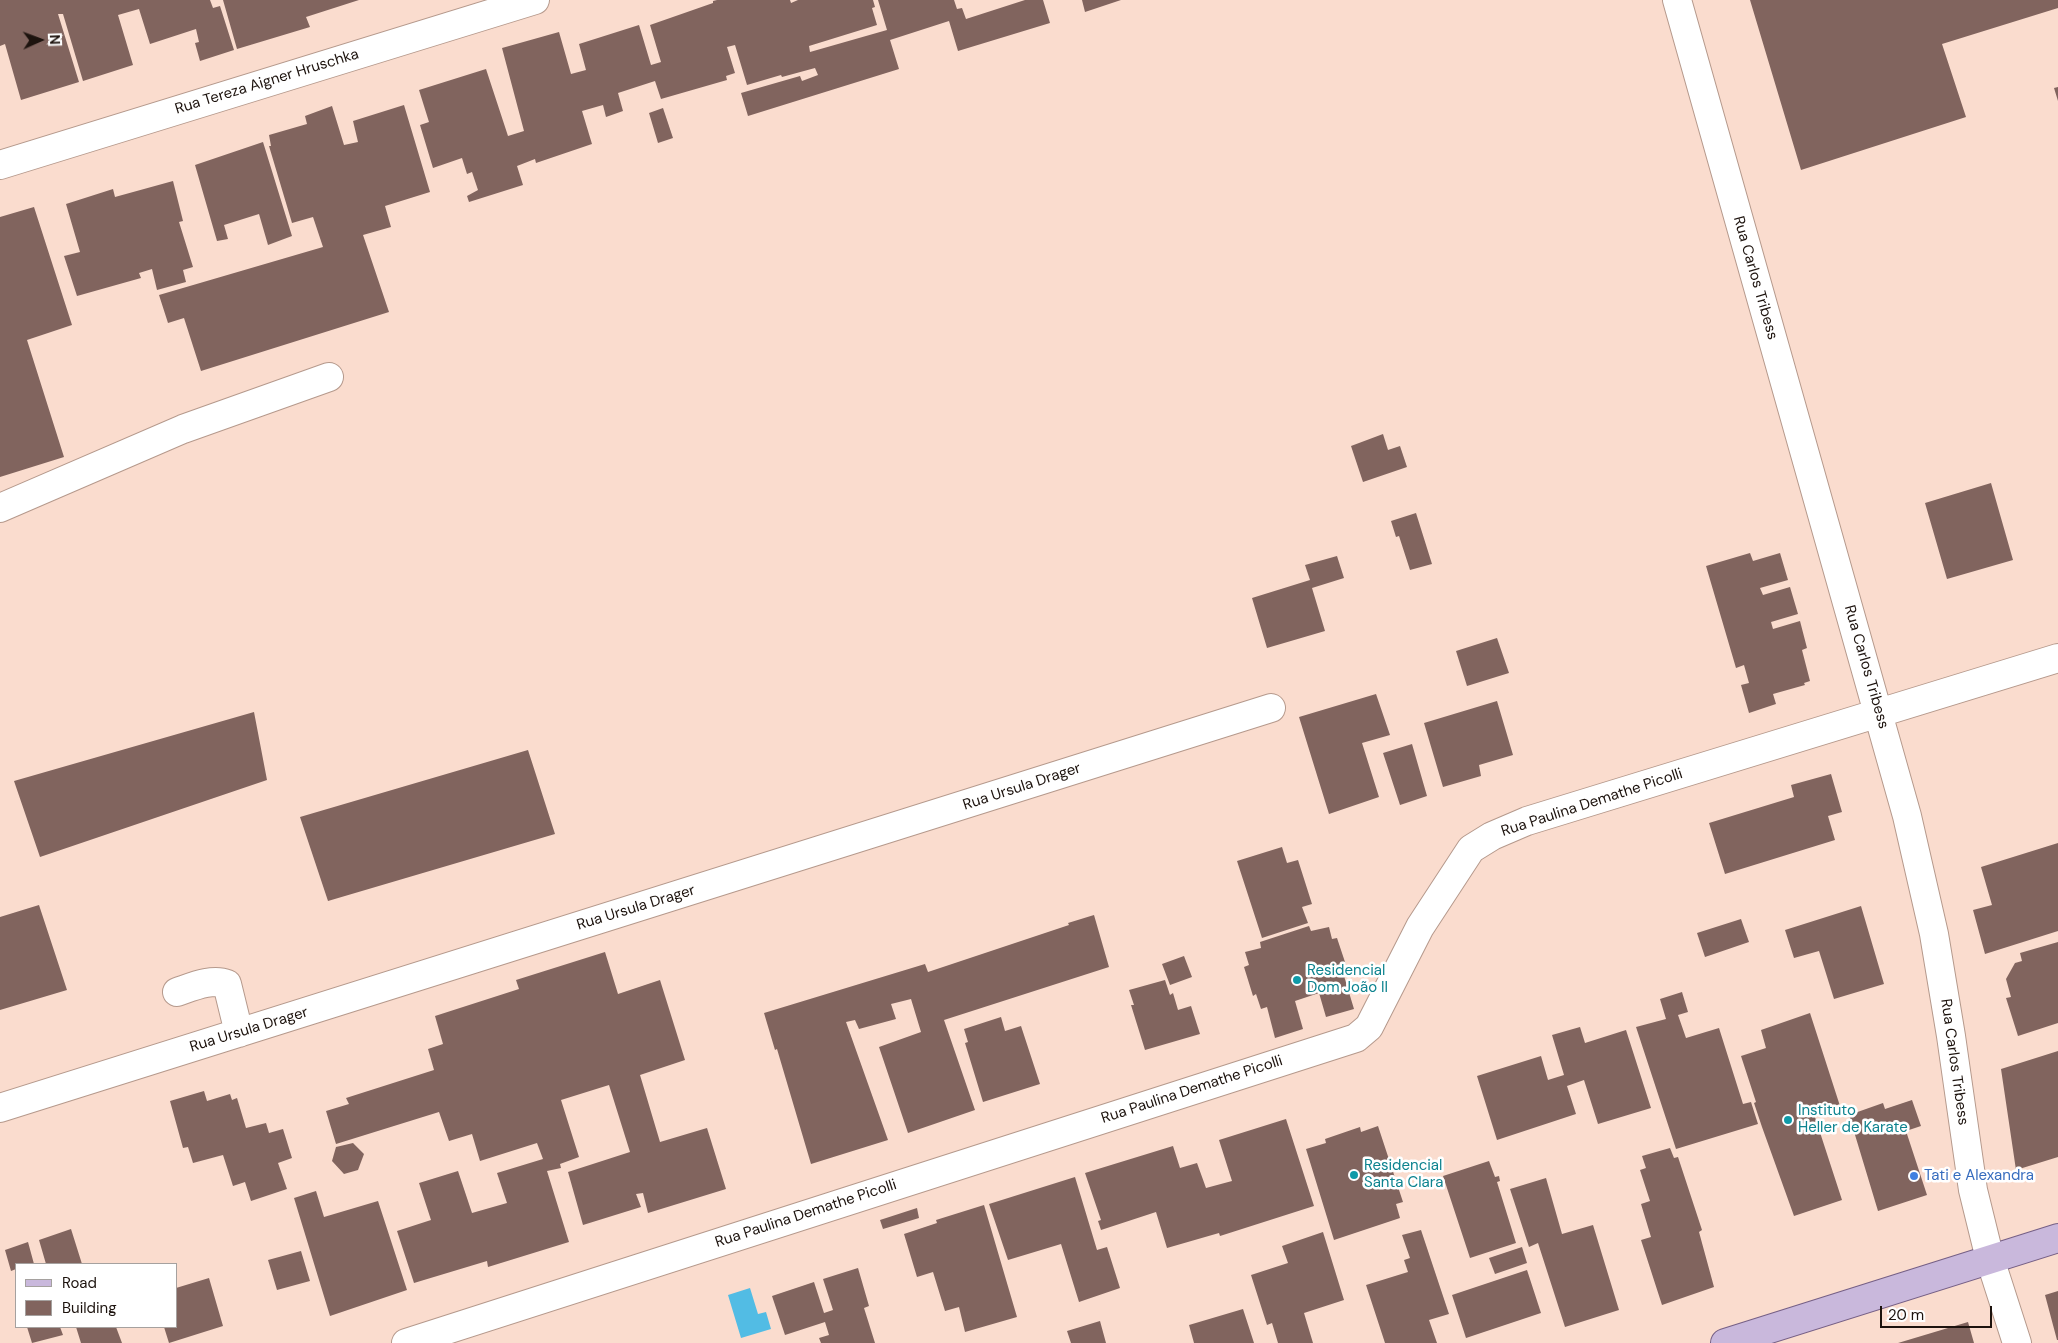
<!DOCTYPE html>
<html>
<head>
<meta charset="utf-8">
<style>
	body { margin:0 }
	#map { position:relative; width:2058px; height:1343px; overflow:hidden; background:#fadcce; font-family:"DM Sans",sans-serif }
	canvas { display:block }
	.legend { position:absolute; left:15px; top:1263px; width:162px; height:65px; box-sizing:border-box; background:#fff; border:1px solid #a5a19f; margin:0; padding:6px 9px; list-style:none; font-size:15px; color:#1d130e }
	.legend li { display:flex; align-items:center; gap:10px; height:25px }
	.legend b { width:25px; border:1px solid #a5a19f }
	.north { position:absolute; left:15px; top:15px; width:50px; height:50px; -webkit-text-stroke:4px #fff; paint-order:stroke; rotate:88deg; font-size:14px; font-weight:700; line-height:20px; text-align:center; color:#1d130e }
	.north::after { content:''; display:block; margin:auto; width:18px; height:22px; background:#1d130e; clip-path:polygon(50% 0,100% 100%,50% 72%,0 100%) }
	.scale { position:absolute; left:1880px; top:1306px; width:112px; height:22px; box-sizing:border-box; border:2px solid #1d130e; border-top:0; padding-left:6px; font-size:15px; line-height:18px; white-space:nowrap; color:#1d130e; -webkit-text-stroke:4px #fff; paint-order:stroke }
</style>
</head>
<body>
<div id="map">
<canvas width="2058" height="1343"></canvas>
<ul class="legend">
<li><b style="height:6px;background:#c9b8dc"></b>Road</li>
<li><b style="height:14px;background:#81645e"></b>Building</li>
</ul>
<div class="north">N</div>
<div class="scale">20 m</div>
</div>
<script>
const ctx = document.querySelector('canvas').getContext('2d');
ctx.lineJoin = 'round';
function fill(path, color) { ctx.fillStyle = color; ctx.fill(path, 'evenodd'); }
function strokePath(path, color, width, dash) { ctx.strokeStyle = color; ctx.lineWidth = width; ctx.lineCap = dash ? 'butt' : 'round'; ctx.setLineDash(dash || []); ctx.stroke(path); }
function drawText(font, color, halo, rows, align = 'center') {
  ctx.font = font + ' "DM Sans",sans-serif'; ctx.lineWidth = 5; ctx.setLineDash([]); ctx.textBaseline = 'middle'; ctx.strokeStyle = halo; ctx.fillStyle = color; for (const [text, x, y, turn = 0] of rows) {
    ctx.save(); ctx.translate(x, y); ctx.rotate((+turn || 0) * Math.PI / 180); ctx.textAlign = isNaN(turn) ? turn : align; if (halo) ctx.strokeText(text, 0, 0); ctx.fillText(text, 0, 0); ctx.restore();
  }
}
const water = new Path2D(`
	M750 1288 758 1314 766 1312 771 1329 741 1338 728 1295Z`);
const building = new Path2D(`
	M0 0H210L213 8 220 6 234 50 200 61 195 43 199 42 196 29 150 44 139 9 118 15 133 65 83 81 63 14H58L79 82 21 100 5 44 0 46Z
	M223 0H359L306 17 310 27 237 49Z
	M717 0H790L791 3 798 0H873L875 7 872 8 877 25 809 46 810 52 887 30 878 0H954L957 9 962 8 966 19 1025 0H1043L1050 23 958 51 949 21 890 40 899 69 748 116 741 93 800 76 802 81 818 75 815 68 782 77 781 75 747 85 735 45 727 47 735 73 726 76 727 80 661 99 655 81 618 93 623 111 606 117 603 105 582 111 592 144 536 163 535 159 517 166 523 185 469 202 467 196 478 190 472 172 467 174 462 158 433 168 420 125 429 122 419 90 486 69 508 136 524 131 502 48 559 32 571 74 586 70 579 44 639 25 651 65 661 62 650 25 713 3V1Z
	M1082 0H1121L1085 12Z
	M1750 0H2058V8L1942 44 1966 117 1801 170Z
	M2058 87V101L2054 88Z
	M404 105 430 192 385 206 391 227 363 235 389 312 201 371 184 318 168 323 159 295 323 247 313 217 292 223 269 146H271L269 135 307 124 305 116 332 106 344 145 358 142 353 121Z
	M663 108 673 138 658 143 649 113Z
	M263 142 292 236 268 245 259 214 224 225 228 239 217 241 195 165Z
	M173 181 183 221 179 222 193 267 183 270 186 282 157 290 152 269 139 273 141 278 77 296 64 256 80 252 66 204 113 189 115 197Z
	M34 207 72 325 27 340 64 457 0 477V217Z
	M1383 434 1388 450 1400 446 1407 467 1363 482 1351 446Z
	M1991 483 2013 560 1947 579 1925 503Z
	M1416 513 1432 564 1410 570 1399 536 1396 537 1391 521Z
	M1750 553 1753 561 1780 553 1788 580 1760 588 1763 595 1790 587 1798 614 1771 622 1773 629 1800 621 1807 648 1802 650 1810 681 1804 683 1805 685 1773 694 1776 704 1749 713 1741 685 1749 683 1744 665 1736 668 1706 566Z
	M1337 556 1344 578 1312 588 1325 631 1267 648 1252 598 1310 580 1305 565Z
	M1497 638 1509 673 1467 686 1456 651Z
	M1376 694 1390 735 1362 743 1379 797 1329 814 1299 717Z
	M1497 701 1513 755 1479 765 1481 776 1443 787 1424 723Z
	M254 712 267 780 40 857 14 781Z
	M1412 744 1427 796 1400 805 1383 753Z
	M528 750 555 834 328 901 300 817Z
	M1831 774 1842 812 1828 816 1835 840 1725 874 1709 823 1794 797 1791 785Z
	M2058 843V931L1985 954 1973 910 1992 905 1981 867Z
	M1282 847 1287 863 1298 860 1312 904 1302 907 1308 923 1262 938 1237 861Z
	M39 905 67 990 0 1010V917Z
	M1861 906 1884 984 1834 999 1819 951 1794 958 1785 930Z
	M1094 915 1109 967 944 1020 975 1110 908 1133 879 1047 921 1032 911 999 891 1004 896 1019 859 1029 855 1020 846 1022 888 1140 811 1164 777 1049 775 1050 764 1013 925 964 928 972 1069 925 1068 923Z
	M1741 919 1749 942 1705 957 1697 933Z
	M1309 926 1311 931 1329 927 1332 939 1337 938 1346 965 1341 966 1354 1009 1326 1017 1319 993 1295 1001 1303 1029 1275 1038 1267 1007 1261 1009 1256 994 1253 996 1244 967 1249 965 1245 952 1261 948 1260 942Z
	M2058 942V1023L2018 1036 2006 998 2011 997 2006 979 2015 963 2022 961 2020 953Z
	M605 952 618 994 660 980 685 1060 640 1075 660 1142 707 1128 726 1189 648 1213 643 1193 636 1194 641 1207 583 1225 568 1172 630 1152 609 1085 561 1100 579 1157 560 1164 561 1168 547 1171 569 1242 488 1267 487 1261 414 1283 397 1231 431 1220 419 1183 458 1171 472 1213 507 1203 497 1173 543 1159 537 1143 480 1161 472 1134 449 1141 439 1112 336 1144 326 1111 349 1104 346 1098 434 1070 428 1049 443 1044 435 1016 519 989 516 980Z
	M1184 956 1192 977 1170 985 1162 964Z
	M1165 980 1170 995 1173 993 1178 1010 1191 1006 1200 1034 1145 1050 1131 1005H1134L1129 990Z
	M1682 992 1688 1012 1678 1015 1686 1038 1719 1028 1743 1104 1751 1102 1758 1124 1676 1149 1636 1027 1666 1019 1660 999Z
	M1810 1013 1840 1106 1814 1114 1842 1200 1794 1216 1762 1127 1754 1103 1756 1102 1741 1056 1766 1048 1761 1030Z
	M1001 1017 1005 1031 1021 1026 1040 1084 983 1102 965 1043 968 1042 964 1029Z
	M1580 1027 1585 1043 1626 1030 1651 1108 1598 1124 1584 1080 1567 1086 1576 1114 1497 1140 1477 1076 1541 1056 1548 1080 1564 1075 1552 1035Z
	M2058 1051V1157L2016 1170 2001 1069Z
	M204 1091 207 1101 230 1094 232 1100 237 1098 246 1128 266 1123 269 1133 283 1129 292 1158 278 1163 287 1189 251 1201 245 1182 233 1186 223 1155 193 1163 188 1147 183 1148 170 1101Z
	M1912 1100 1921 1126 1906 1131 1927 1195 1878 1211 1849 1115 1883 1103 1885 1109Z
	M1286 1119 1314 1206 1220 1236 1219 1233 1167 1248 1156 1212 1101 1230 1098 1221 1101 1220 1085 1173 1173 1146 1180 1168 1197 1163 1206 1188 1232 1181 1219 1140Z
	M1378 1126 1403 1202 1396 1204 1400 1218 1334 1240 1306 1149 1326 1143 1325 1139 1360 1127 1361 1132Z
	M353 1143 364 1154 358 1170 344 1174 332 1161 336 1147Z
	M1670 1148 1674 1158 1678 1157 1702 1230 1699 1232 1714 1287 1662 1305 1641 1240 1651 1237 1641 1204 1650 1201 1640 1170 1646 1168 1642 1156Z
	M1489 1161 1495 1177 1499 1176 1500 1181 1497 1182 1516 1243 1470 1258 1443 1176Z
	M1075 1177 1097 1250 1107 1247 1120 1288 1079 1302 1061 1244 1008 1260 989 1204Z
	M1546 1178 1562 1234 1593 1225 1619 1310 1565 1327 1538 1243 1529 1247 1510 1189Z
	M316 1191 324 1217 378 1201 407 1290 330 1316 294 1198Z
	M984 1205 1017 1317 965 1332 959 1307 945 1311 933 1272 917 1277 904 1234 937 1223 936 1220Z
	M917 1208 919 1218 883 1229 880 1220Z
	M71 1229 82 1264H46L39 1240Z
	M1421 1230 1449 1314 1429 1320 1437 1343H1385L1366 1285 1408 1272 1404 1260 1410 1258 1402 1235Z
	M1323 1232 1344 1300 1304 1313 1313 1343H1278L1272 1323 1267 1325 1251 1275 1288 1263 1282 1246Z
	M28 1242 34 1264H16V1269L11 1271 5 1250Z
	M1522 1247 1527 1263 1495 1274 1489 1258Z
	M301 1251 310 1281 277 1290 268 1260Z
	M858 1268 869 1306 864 1308 875 1343H821L819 1338 829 1335 825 1322 785 1335 772 1296 814 1282 824 1313 833 1310 823 1279Z
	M1527 1270 1541 1313 1466 1338 1452 1295Z
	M209 1278 223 1326 169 1343 164 1327H176V1288Z
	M2058 1291V1340H2057L2045 1295Z
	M1243 1309 1254 1343H1194L1189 1325Z
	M1100 1321 1106 1343H1071L1067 1331Z
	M1968 1322 1974 1343H1898Z
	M27 1327H60L63 1335 32 1343Z
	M76 1327H116L122 1343H81Z`);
const minor = new Path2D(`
	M1677 0 1907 816 1934 934 1951 1036 1973 1190 1990 1259 2017 1343
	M0 165 535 0
	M0 508 183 429 329 377
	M177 992C192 987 212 978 227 984L239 1033
	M0 1108 1271 708
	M406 1343 1356 1038 1369 1027 1420 927 1471 849 1492 836 1527 821 2058 658`);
const major = new Path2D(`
	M1725 1343 2058 1238`);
const markers = [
	[1297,980,5,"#0f9aa8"],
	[1788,1120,5,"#0f9aa8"],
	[1354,1175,5,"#0f9aa8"],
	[1914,1176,5,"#3f7fe0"]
];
const streetNames = [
	["Rua Tereza Aigner Hruschka",267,82,-17],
	["Rua Carlos Tribess",1755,278,74],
	["Rua Carlos Tribess",1866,667,74],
	["Rua Ursula Drager",1022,787,-18],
	["Rua Paulina Demathe Picolli",1592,803,-18],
	["Rua Ursula Drager",636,908,-17],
	["Rua Ursula Drager",249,1030,-17],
	["Rua Carlos Tribess",1954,1062,82],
	["Rua Paulina Demathe Picolli",1192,1090,-18],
	["Rua Paulina Demathe Picolli",806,1214,-18]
];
const cultureNames = [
	["Residencial",1307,971],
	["Dom João II",1307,988],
	["Instituto",1798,1111],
	["Heller de Karate",1798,1128],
	["Residencial",1364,1166],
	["Santa Clara",1364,1183]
];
const shopNames = [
	["Tati e Alexandra",1924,1176]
];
fill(water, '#52bce4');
fill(building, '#81645e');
strokePath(minor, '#b5998c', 30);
strokePath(major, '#755f85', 30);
strokePath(minor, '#fff', 28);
strokePath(major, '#c9b8dc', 28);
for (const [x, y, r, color] of markers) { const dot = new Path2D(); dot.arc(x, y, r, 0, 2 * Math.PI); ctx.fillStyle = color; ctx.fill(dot); strokePath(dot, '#fff', 2); }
drawText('15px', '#1d130e', '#fff', streetNames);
drawText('15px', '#0d838f', '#fff', cultureNames, 'left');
drawText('15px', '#366cbe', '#fff', shopNames, 'left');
</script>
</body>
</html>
